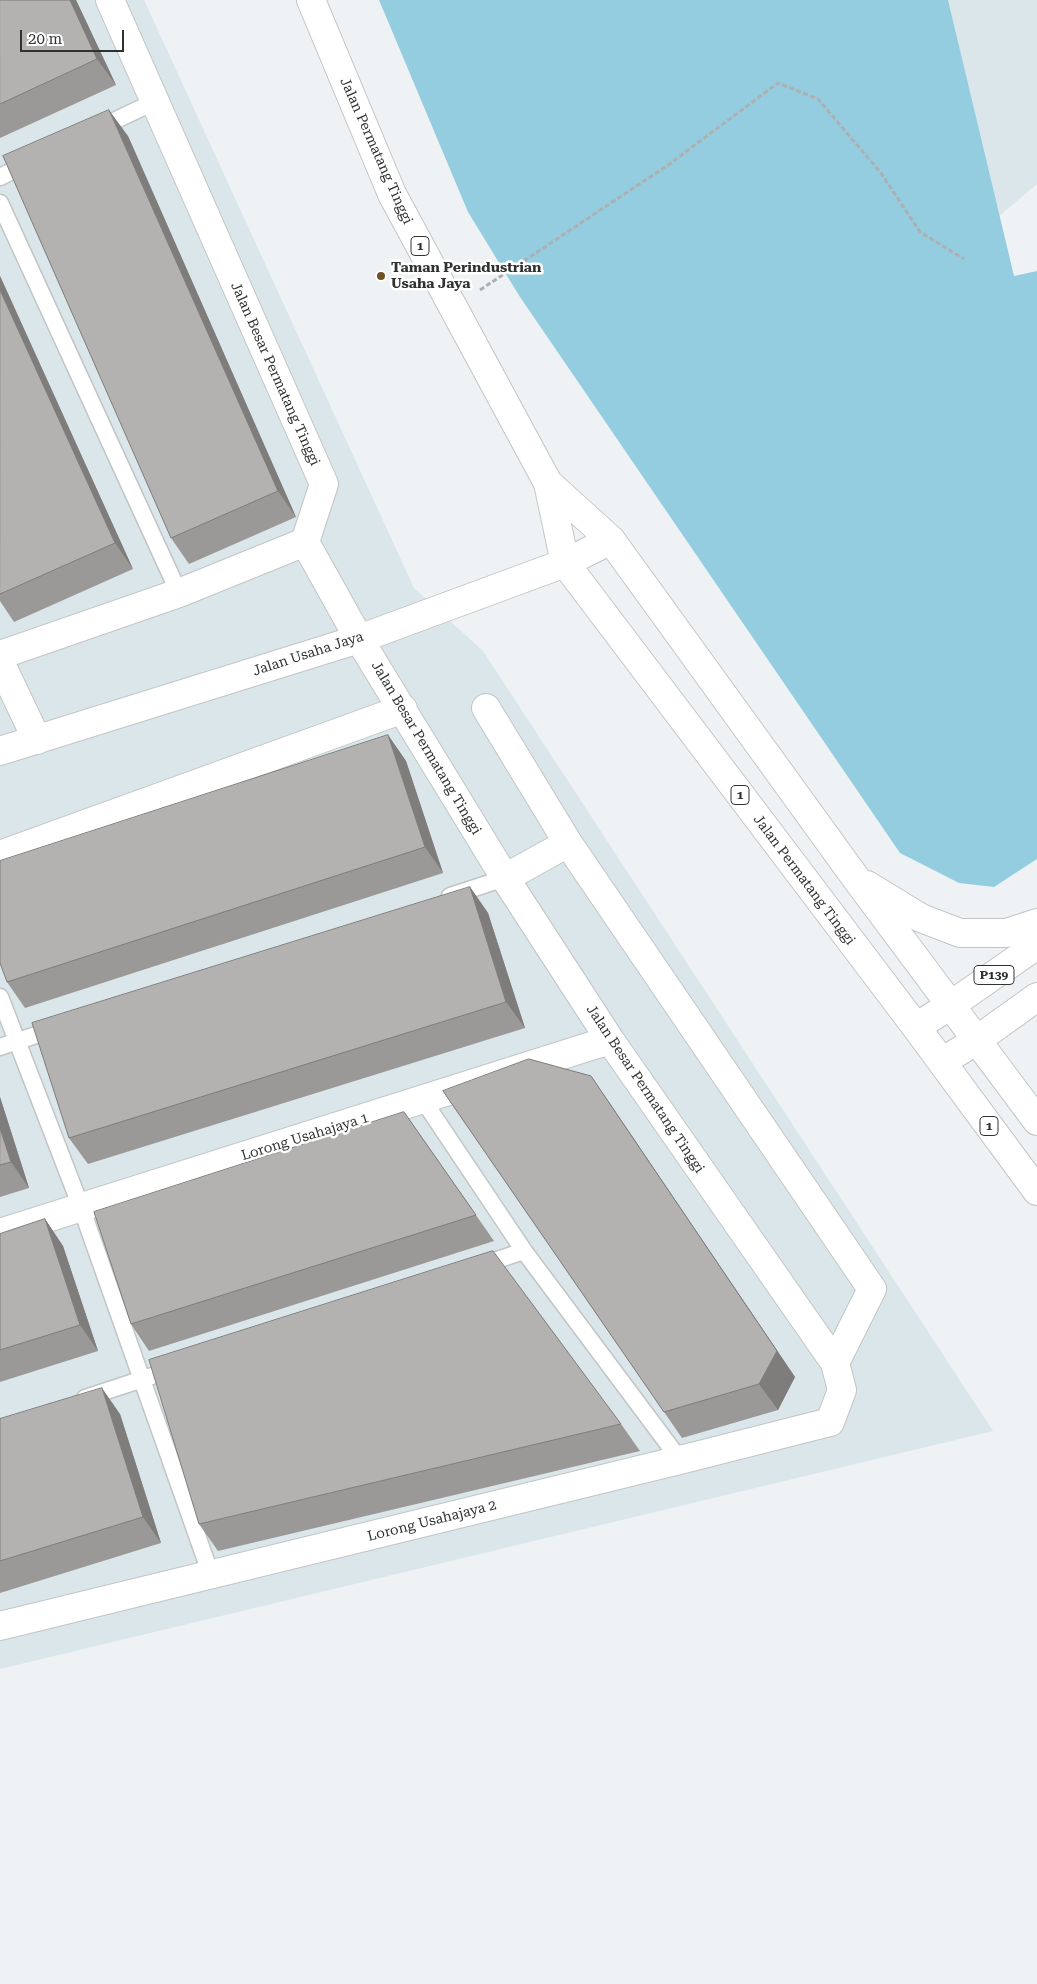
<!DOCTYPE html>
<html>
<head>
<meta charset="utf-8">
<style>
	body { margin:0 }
	#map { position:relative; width:1037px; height:1984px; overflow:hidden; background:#eef2f4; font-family:"Roboto Serif",serif }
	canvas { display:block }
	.scale { position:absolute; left:20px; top:30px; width:104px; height:22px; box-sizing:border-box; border:2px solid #303232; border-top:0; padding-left:6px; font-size:15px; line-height:18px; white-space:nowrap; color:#303232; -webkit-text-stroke:4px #fff; paint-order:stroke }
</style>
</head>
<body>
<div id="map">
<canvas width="1037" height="1984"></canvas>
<div class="scale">20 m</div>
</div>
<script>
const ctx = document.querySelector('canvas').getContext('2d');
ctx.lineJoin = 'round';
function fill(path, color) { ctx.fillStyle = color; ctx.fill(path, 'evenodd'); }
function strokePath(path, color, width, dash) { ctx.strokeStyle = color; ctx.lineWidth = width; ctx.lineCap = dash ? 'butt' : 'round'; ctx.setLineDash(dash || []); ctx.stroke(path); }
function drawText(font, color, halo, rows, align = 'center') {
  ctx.font = font + ' "Roboto Serif",serif'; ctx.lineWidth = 5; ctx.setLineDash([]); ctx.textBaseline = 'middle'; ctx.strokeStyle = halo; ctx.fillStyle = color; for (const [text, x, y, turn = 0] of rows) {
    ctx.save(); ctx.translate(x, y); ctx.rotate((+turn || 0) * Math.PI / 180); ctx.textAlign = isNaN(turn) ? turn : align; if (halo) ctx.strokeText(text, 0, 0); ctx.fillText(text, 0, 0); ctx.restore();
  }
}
const built = new Path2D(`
	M0 0H144L414 588 483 651 993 1431 0 1669Z
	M948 0H1037V184L998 217Z`);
const green = new Path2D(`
	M379 0H948L1014 276 1037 271V859L994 887 959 883 900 853 520 297 468 212Z`);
const path = new Path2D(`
	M480 290 668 165 778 83 818 99 881 173 920 232 964 259`);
const lane = new Path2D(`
	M97 129 156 101
	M0 177 30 162
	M0 203 179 593
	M450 896 505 878
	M0 997 81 1207 211 1575
	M0 1047 57 1028
	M423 1100 524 1251 680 1460
	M479 1266 524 1251
	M85 1398 152 1376`);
const street = new Path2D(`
	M0 655 179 593 305 542
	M0 662 37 740
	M486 708 568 843 872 1289 835 1363
	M0 855 403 709
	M505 878 568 843
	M0 1233 610 1040
	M0 1626 680 1460 830 1422 842 1390 835 1363 610 1040 505 878 359 639 305 542 324 484 110 0`);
const secondary = new Path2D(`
	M0 751 359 639 565 563 611 540`);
const primary = new Path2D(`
	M916 1027 951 1005 1037 945
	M942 1062 977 1040 1037 997`);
const highway = new Path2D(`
	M311 0 392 194 548 483 565 563 916 1027 1037 1191
	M548 483 611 540 855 877 1037 1121
	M867 885 921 918 960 933H1006L1037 923`);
const wall = new Path2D(`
	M0 0H76L116 85 0 138Z
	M128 136 296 517 189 564 171 538Z
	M0 276 133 569 14 622 0 601Z
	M388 735 406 761 443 873 25 1008 7 982Z
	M470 887 488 913 525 1028 88 1164 69 1138Z
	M443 1091 609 1102 795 1377 778 1410 682 1438Z
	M0 1097 29 1188 0 1197Z
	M404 1112 494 1241 149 1351 131 1324Z
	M45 1219 63 1246 98 1351 0 1382V1234Z
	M120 1414 161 1543 0 1593V1419Z
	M621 1424 640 1451 218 1551 199 1524Z`);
const shadedWall = new Path2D(`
	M70 0H76L116 85 97 59Z
	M109 110 128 136 296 517 278 491Z
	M0 276 133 569 115 543 0 290Z
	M388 735 406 761 443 873 425 847Z
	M470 887 488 913 525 1028 506 1002Z
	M591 1076 795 1377 778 1410 759 1384Z
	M0 1097 29 1188 11 1162 0 1128Z
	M45 1219 63 1246 98 1351 80 1325Z
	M102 1388 120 1414 161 1543 143 1517Z`);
const building = new Path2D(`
	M0 0H70L97 59 0 104Z
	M109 110 278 491 171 538 3 156Z
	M0 290 115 543 0 594Z
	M388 735 425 847 7 982 0 963V861Z
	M470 887 506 1002 69 1138 32 1023Z
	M529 1059 591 1076 777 1351 759 1384 664 1412 443 1091Z
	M404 1112 476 1215 131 1324 94 1212Z
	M0 1128 11 1162 0 1165Z
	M45 1219 80 1325 0 1350V1234Z
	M493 1251 621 1424 199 1524 149 1360Z
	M102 1388 143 1517 0 1561V1419Z`);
const markers = [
	[381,276,5,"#6e5225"]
];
const shields = [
	[420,246,18],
	[740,795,18],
	[994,975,40],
	[989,1126,18]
];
const shieldNames = [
	["1",420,246],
	["1",740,795],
	["P139",994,975],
	["1",989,1126]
];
const streetNames = [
	["Jalan Permatang Tinggi",376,151,66],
	["Jalan Besar Permatang Tinggi",275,374,66],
	["Jalan Usaha Jaya",308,654,-18],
	["Jalan Besar Permatang Tinggi",426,748,59],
	["Jalan Permatang Tinggi",804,880,53],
	["Jalan Besar Permatang Tinggi",645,1089,56],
	["Lorong Usahajaya 1",305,1137,-17],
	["Lorong Usahajaya 2",432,1521,-14]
];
const poiNames = [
	["Taman Perindustrian",391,268],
	["Usaha Jaya",391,284]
];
fill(built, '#dae6ea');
fill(green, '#94cde0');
strokePath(lane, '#c1c5c6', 19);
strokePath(street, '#c1c5c6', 30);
strokePath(secondary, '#c1c5c6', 30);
strokePath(primary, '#c1c5c6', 30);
strokePath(highway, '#c1c5c6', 30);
strokePath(path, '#acb0b1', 3, [5, 2.5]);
strokePath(lane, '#fff', 16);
strokePath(street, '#fff', 28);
strokePath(secondary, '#fff', 28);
strokePath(primary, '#fff', 28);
strokePath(highway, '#fff', 28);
fill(wall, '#9b9997');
fill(shadedWall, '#7e7d7b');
fill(building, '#b4b2b0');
strokePath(building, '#7e7d7b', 1);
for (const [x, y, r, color] of markers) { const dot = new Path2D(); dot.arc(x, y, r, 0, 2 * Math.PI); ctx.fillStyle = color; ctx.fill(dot); strokePath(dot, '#fff', 2); }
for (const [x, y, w] of shields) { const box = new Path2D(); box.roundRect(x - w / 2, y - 9.5, w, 19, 4); ctx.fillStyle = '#fff'; ctx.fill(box); strokePath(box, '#303232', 1); }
drawText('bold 12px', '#303232', null, shieldNames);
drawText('14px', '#303232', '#fff', streetNames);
drawText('bold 14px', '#303232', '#fff', poiNames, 'left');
</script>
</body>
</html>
